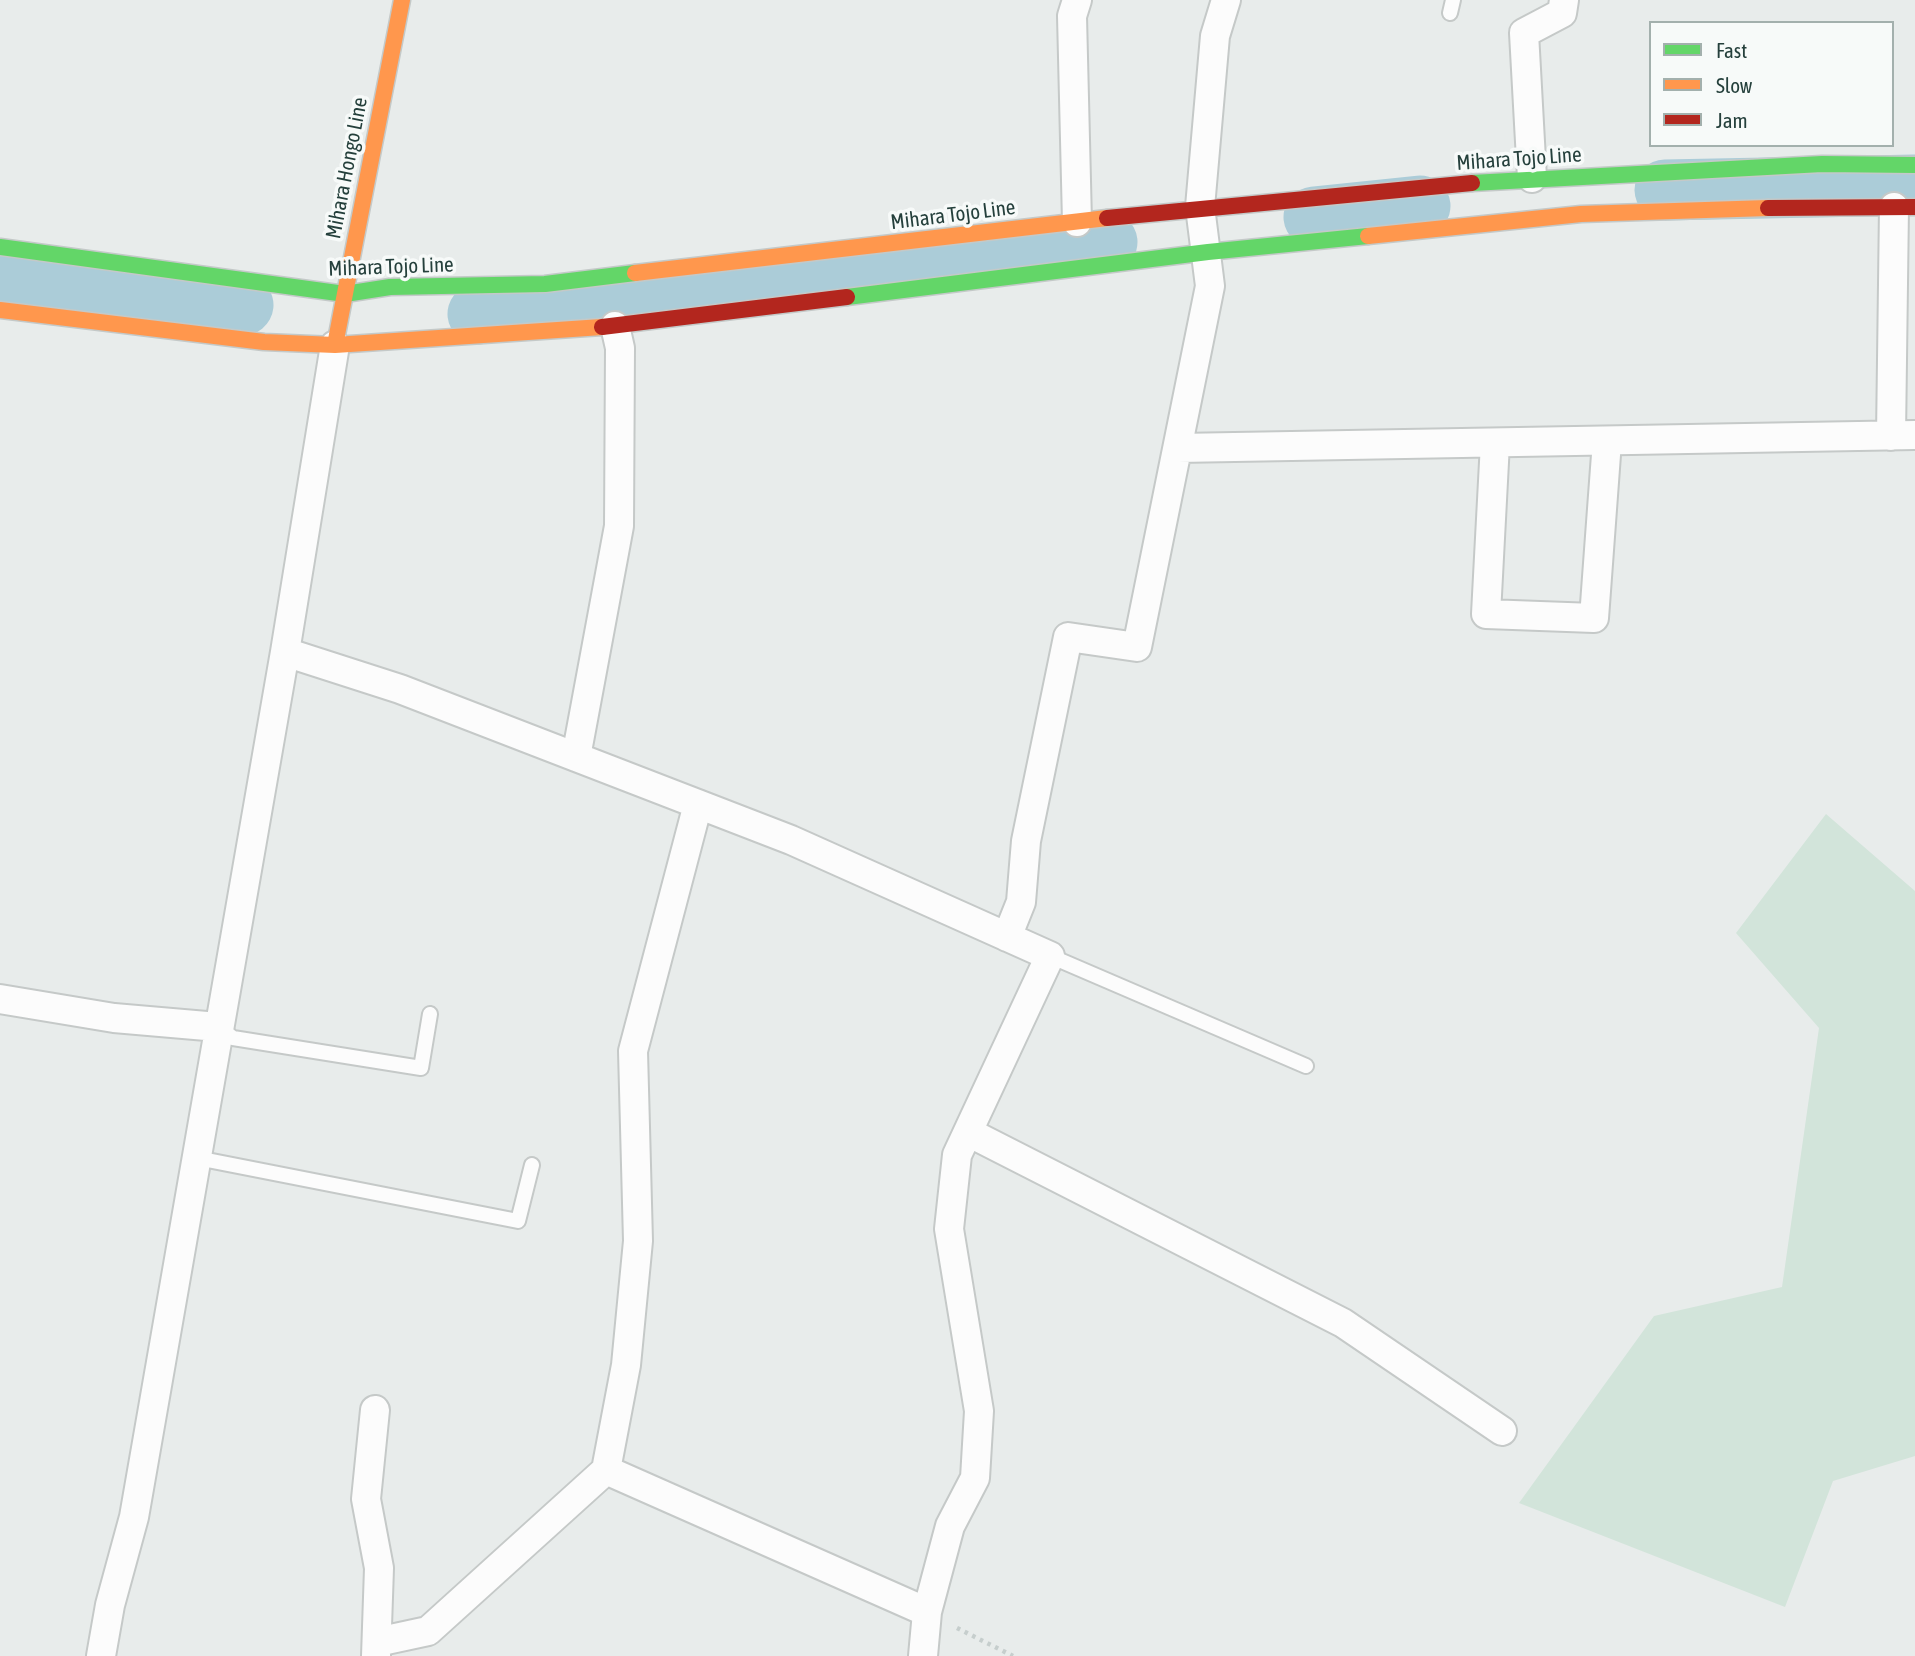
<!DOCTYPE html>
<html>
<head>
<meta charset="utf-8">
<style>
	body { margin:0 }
	#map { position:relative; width:1915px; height:1656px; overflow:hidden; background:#e8eceb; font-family:"Asap Condensed",sans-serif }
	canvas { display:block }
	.legend { position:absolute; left:1649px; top:21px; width:245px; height:126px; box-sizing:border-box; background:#f7faf9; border:2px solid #a3b0ad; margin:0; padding:9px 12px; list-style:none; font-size:21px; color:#25403c }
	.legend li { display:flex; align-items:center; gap:14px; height:35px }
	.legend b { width:35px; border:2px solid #a3b0ad }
</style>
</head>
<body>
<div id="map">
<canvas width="1915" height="1656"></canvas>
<ul class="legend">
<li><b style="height:9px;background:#63d668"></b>Fast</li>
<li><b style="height:9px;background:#ff974d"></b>Slow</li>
<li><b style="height:9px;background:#b3261e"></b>Jam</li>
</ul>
</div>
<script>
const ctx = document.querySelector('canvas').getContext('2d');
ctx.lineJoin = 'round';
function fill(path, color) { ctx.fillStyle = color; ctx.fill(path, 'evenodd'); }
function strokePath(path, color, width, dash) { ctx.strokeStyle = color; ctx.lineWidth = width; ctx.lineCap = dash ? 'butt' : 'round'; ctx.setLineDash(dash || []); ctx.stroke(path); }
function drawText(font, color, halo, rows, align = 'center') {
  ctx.font = font + ' "Asap Condensed",sans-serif'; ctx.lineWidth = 7; ctx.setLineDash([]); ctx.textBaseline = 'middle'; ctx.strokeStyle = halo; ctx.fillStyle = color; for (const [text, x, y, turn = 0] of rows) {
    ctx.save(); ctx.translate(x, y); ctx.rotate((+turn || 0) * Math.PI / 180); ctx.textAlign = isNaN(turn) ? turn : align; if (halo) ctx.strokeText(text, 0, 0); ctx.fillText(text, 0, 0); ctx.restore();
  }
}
const green = new Path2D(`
	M1826 814 1915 891V1456L1833 1481 1785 1607 1519 1503 1654 1316 1782 1287 1819 1028 1736 933Z`);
const river = new Path2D(`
	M1665 190 1915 185
	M1314 217 1420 206
	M0 279 243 305
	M478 314 1107 242`);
const path = new Path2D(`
	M957 1628 1013 1656`);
const lane = new Path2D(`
	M1450 13 1453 0
	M1050 956 1306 1066
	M218 1027 233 1038 421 1068 430 1014
	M197 1158 518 1221 532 1165`);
const street = new Path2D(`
	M1077 0 1072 16 1077 222
	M1532 178 1524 33 1562 13 1564 0
	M1891 436 1894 207
	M1495 443 1486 614 1594 618 1607 441
	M1178 448 1915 435
	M285 652 400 689 791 840 1050 956 957 1155 949 1229 979 1411 975 1478 950 1526 927 1612 923 1656
	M576 757 619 526 620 348 615 326
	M1007 937 1021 902 1026 841 1068 637 1137 647 1210 286 1200 207 1215 36 1226 0
	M0 999 114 1018 218 1027
	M968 1132 1343 1323 1502 1431
	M375 1410 366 1499 379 1568 376 1656
	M606 1470 927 1612
	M377 1642 428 1631 606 1470 626 1365 638 1241 633 1051 698 804
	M101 1656 110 1605 134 1517 285 652 335 345`);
const fast = new Path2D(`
	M1472 183 1822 164 1915 165
	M0 247 345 294 390 287 545 284 635 273
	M847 297 1208 252 1368 236`);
const slow = new Path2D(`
	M1368 236 1581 214 1768 208
	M635 273 1107 218
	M0 310 264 342 335 345 602 327
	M335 345 402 0`);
const jam = new Path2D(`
	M1768 208 1915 207
	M1107 218 1472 183
	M602 327 847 297`);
const streetNames = [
	["Mihara Tojo Line",1519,159,-4],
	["Mihara Hongo Line",347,168,-79],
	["Mihara Tojo Line",953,215,-7],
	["Mihara Tojo Line",391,267,-2]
];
fill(green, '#d2e4da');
strokePath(river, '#abccd8', 61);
strokePath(lane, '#c5c9c8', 18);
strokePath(street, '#c5c9c8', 32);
strokePath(fast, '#c4c9c8', 19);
strokePath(slow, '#c4c9c8', 19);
strokePath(jam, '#c4c9c8', 19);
strokePath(path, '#c6cecd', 4.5, [3.5, 5]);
strokePath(lane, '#fcfcfc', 14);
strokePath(street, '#fcfcfc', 28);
strokePath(fast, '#63d668', 16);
strokePath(slow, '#ff974d', 16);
strokePath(jam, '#b3261e', 16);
drawText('21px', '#25403c', '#f7faf9', streetNames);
</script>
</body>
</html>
